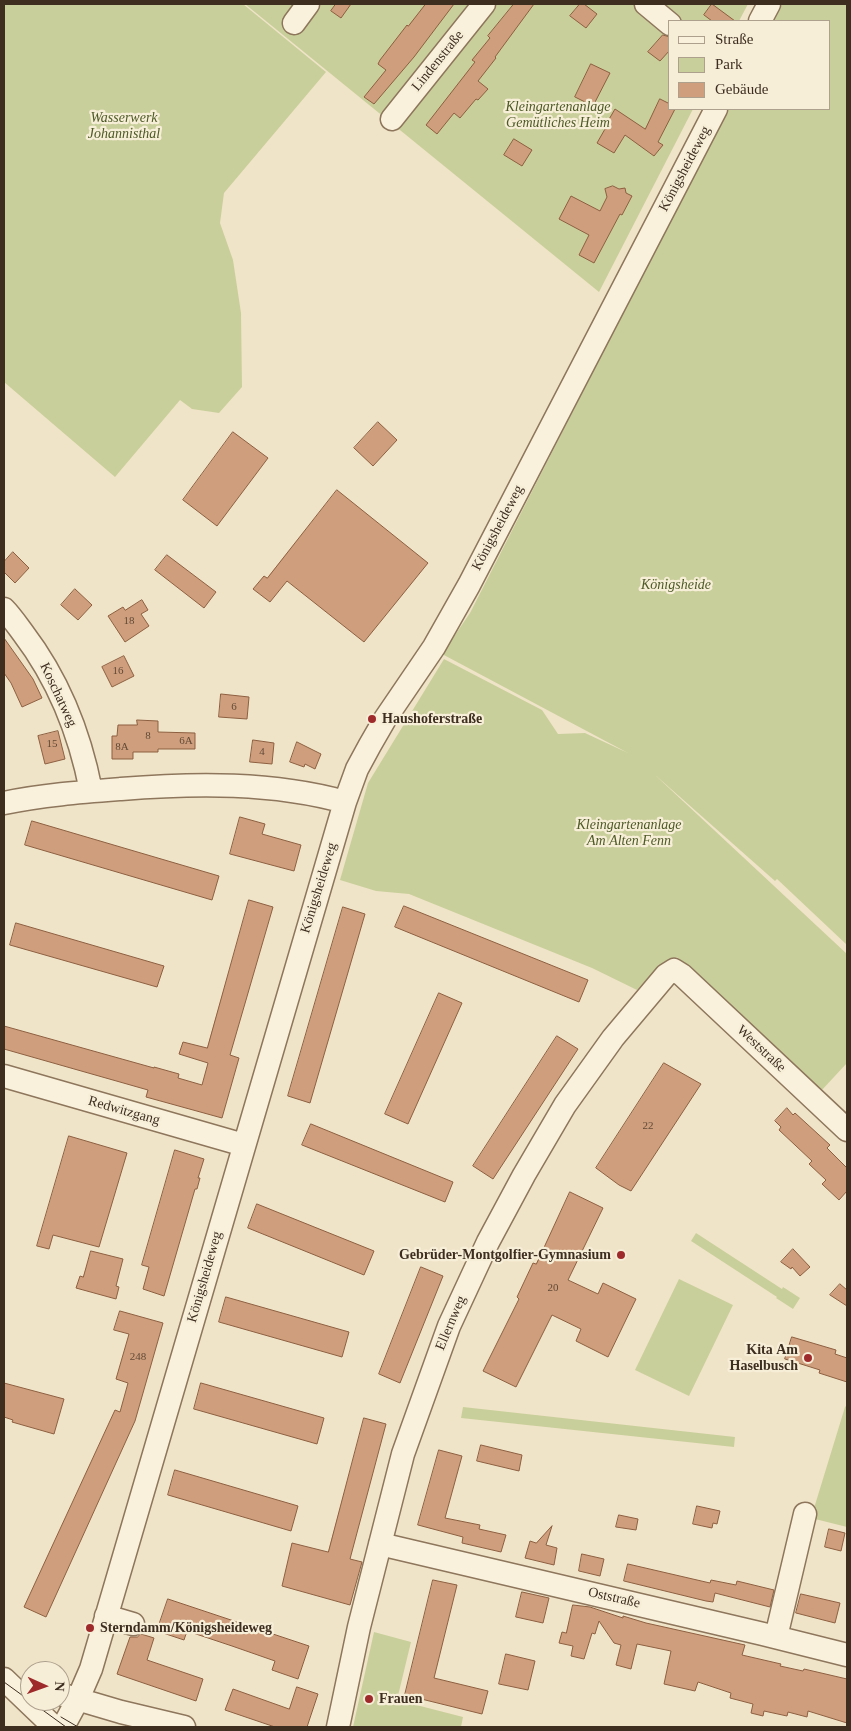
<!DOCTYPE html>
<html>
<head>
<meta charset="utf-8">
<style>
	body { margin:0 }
	#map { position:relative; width:851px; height:1731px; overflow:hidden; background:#f0e4c8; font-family:Georgia,serif }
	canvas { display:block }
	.frame { position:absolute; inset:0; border:5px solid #3d2e20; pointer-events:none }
	.legend { position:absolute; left:668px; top:20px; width:162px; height:90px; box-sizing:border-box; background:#f7eed8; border:1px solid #ada18e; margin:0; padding:6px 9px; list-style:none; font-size:15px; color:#3d2e20 }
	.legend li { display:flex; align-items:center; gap:10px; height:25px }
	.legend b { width:25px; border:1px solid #ada18e }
	.north { position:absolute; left:20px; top:1661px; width:50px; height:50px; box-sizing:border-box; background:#f7eed8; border:1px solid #ada18e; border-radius:50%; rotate:92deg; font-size:14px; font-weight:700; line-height:20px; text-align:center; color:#3d2e20 }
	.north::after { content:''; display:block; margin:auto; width:18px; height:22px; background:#9e2a2b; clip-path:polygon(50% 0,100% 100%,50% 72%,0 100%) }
</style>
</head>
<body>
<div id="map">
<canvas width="851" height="1731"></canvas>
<div class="frame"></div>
<ul class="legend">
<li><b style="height:6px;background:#faf1dc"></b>Straße</li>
<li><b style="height:14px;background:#c9cf9b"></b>Park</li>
<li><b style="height:14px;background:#cf9f7d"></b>Gebäude</li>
</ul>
<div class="north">N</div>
</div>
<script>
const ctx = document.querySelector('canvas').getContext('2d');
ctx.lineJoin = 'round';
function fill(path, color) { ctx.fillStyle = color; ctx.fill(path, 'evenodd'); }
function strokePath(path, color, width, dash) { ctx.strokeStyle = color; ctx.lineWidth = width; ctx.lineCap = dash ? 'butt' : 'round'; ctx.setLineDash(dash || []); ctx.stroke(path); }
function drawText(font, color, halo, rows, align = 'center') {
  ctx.font = font + ' Georgia,serif'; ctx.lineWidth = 4.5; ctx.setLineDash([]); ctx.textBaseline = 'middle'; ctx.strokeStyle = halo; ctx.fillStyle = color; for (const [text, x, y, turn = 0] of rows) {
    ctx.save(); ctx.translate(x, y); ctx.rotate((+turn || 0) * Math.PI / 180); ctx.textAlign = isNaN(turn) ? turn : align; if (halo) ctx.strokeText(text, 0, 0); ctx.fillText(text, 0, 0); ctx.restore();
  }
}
const green = new Path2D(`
	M4 4H243L326 72 224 193 220 223 233 260 241 313 242 387 219 413 192 409 180 400 115 477 4 382Z
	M245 4H748L739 21H670V109H693L599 292Z
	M782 4H847V945L777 879 775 881 654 774 847 954V1063L821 1091 677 957 656 969 637 990 592 968 409 894 376 891 340 880 368 783 444 659 542 710 558 734 585 733 628 753 442 654 470 613 727 109H830V21H773Z
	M696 1233 782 1289 783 1287 800 1298 793 1309 776 1298 777 1297 691 1241Z
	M679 1279 733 1305 689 1396 635 1370Z
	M847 1405V1527L811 1518 845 1407Z
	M463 1407 735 1437 734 1447 461 1418Z
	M374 1632 411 1642 397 1700 463 1717 461 1727H353Z`);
const building = new Path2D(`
	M336 4H351L341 18 331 11Z
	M426 4H454L414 57 374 104 364 97 386 70 378 64 380 60 407 25 408 26Z
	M514 4H534L495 57 496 58 478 81 488 89 478 100 476 99 460 118 454 113 437 134 426 125 475 62 472 60 490 38 488 36Z
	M580 4H584L597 14 586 28 570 16Z
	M712 4 735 21H712L704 15Z
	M663 35 670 37V50L660 61 648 52Z
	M591 64 610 73 593 106 575 97Z
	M660 99 670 104V109H675L658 142 663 145 654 156 625 135 614 153 597 143 609 122 608 121 615 109 645 129Z
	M514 139 532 150 522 166 504 155Z
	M613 186 619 189 625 188 626 193 632 196 622 215 620 214 594 263 579 255 589 235 559 219 571 196 600 211 607 197 605 189Z
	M378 422 397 440 373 466 354 448Z
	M233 432 268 458 217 526 183 500Z
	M337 490 428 563 364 642 287 581 270 602 253 589 264 576 267 578Z
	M13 552 29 568 15 583 4 572V562Z
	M167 555 216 592 204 608 155 570Z
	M75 589 92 605 78 620 61 605Z
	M142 600 148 610 141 614 149 626 125 642 108 616 123 607 125 610Z
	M4 638 33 679 42 698 22 707 11 683 4 673Z
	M124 656 134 676 112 687 102 667Z
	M221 694 249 697 247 719 219 717Z
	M137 720 158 721V732L195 733V749H158V752H133V759H112V736H117L118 725H137Z
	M58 731 65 759 45 764 38 736Z
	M253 740 274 743 272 764 250 762Z
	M297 742 321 754 315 769 305 764 304 767 290 762Z
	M240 817 265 824 262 834 301 845 294 871 230 854Z
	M32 821 219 876 212 900 25 845Z
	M249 900 273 907 230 1055 239 1058 222 1118 146 1097 148 1090 4 1049V1026L154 1068V1067L179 1074 178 1078 202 1085 208 1063 179 1054 183 1042 207 1048Z
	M404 906 588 980 579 1002 395 927Z
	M343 907 365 914 310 1103 288 1096Z
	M16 923 164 966 157 987 10 945Z
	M439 993 462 1003 408 1124 385 1114Z
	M557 1036 578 1049 493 1179 473 1166Z
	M664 1063 701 1084 631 1191 619 1185 596 1168Z
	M787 1108 793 1115 795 1113 830 1145 827 1148 847 1168V1191L839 1200 822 1184 826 1180 809 1164 812 1161 779 1130 781 1127 775 1121Z
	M311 1124 453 1182 445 1202 302 1145Z
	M69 1136 127 1153 99 1247 53 1235 49 1249 37 1246Z
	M175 1150 204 1159 198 1178H200L197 1189H195L164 1296 143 1289 149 1267 142 1265Z
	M570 1192 603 1208 568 1280 598 1294 603 1283 636 1299 608 1357 576 1341 581 1329 552 1315 516 1387 483 1371 519 1299 517 1297 533 1263 536 1264Z
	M257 1204 374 1251 364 1275 248 1228Z
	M793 1249 810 1267 800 1276 792 1267 791 1269 781 1262Z
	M91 1251 123 1259 116 1286 119 1287 116 1299 76 1288 80 1276 83 1277Z
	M421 1267 443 1276 400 1383 379 1374Z
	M840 1284 847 1290V1306L830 1295Z
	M226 1297 349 1332 342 1357 219 1322Z
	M120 1311 163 1323 135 1421 46 1617 24 1607 115 1410 120 1412 128 1383 116 1379 129 1334 114 1330Z
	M792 1337 836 1350 835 1354 847 1358V1382L819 1373 820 1370 785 1359Z
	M4 1383 64 1399 54 1434 12 1422 13 1420 4 1417Z
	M201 1383 324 1418 317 1444 194 1409Z
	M364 1418 386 1424 350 1559 362 1562 350 1605 282 1586 292 1543 328 1552Z
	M481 1445 522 1455 519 1471 477 1461Z
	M439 1450 462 1456 445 1518 480 1525 479 1529 506 1535 501 1552 462 1543 463 1537 418 1525Z
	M175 1470 298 1506 291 1531 168 1495Z
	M697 1506 720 1511 717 1524 713 1523 712 1528 693 1524Z
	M619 1515 638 1519 636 1530 616 1527Z
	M552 1526 546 1545 557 1548 554 1565 525 1558 530 1541 536 1543Z
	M829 1529 845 1533 841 1551 825 1547Z
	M582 1554 604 1559 600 1576 579 1571Z
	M628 1564 710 1583 711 1580 736 1585 737 1581 774 1590 770 1607 715 1593 713 1602 706 1601 624 1581Z
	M433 1580 457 1585 434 1678 488 1691 482 1714 405 1695Z
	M522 1592 549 1598 543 1623 516 1617Z
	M801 1594 840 1603 835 1623 796 1613Z
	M168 1599 309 1646 298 1679 272 1670 275 1661 232 1646 187 1631 184 1640 157 1631Z
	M573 1605 590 1607 623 1618V1616L646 1623 745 1645 742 1655 781 1664 780 1666 803 1671 804 1669 847 1679V1723L808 1711 807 1717 788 1712 787 1716 764 1711 763 1716 751 1713 753 1704 730 1698 731 1693 698 1682 695 1691 664 1684 671 1651 637 1644 631 1669 616 1665 621 1645 614 1643 599 1621 595 1634 592 1633 584 1659 571 1656 573 1646 559 1643 562 1632 566 1633Z
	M141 1634 154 1638 147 1660 203 1679 196 1701 117 1674 130 1637H137Z
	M506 1654 535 1661 528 1690 499 1684Z
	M297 1687 318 1694 307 1727H275L225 1710 233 1689 289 1709Z`);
const minor = new Path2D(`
	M646 4 670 24
	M760 21 769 4
	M294 23 308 4
	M392 119 484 4
	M4 609C11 616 17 625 23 633 58 679 80 734 91 791
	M4 803C42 795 82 792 121 789 195 783 273 782 345 802
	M4 1076 244 1145
	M380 1544 763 1634 847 1655
	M106 1616 133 1624
	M776 1637 805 1514
	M4 1679 54 1727
	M60 1694 121 1712 184 1727
	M63 1727 78 1699 91 1669 345 802 357 769 370 745 385 719 434 647 469 585 716 109
	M338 1727 359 1627 403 1454 449 1326 488 1242 524 1175 565 1105 613 1038 666 975 674 970 682 975 847 1130`);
const tram = new Path2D(`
	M4 1682 66 1727
	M61 1717 78 1727`);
const markers = [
	[372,719,5,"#9e2a2b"],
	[621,1255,5,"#9e2a2b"],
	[808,1358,5,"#9e2a2b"],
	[90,1628,5,"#9e2a2b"],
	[369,1699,5,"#9e2a2b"]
];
const numberNames = [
	["18",129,621],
	["16",118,671],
	["6",234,707],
	["8",148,736],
	["6A",186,741],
	["15",52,744],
	["8A",122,747],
	["4",262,752],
	["22",648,1126],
	["20",553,1288],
	["248",138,1357]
];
const streetNames = [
	["Lindenstraße",438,61,-51],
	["Königsheideweg",685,169,-62],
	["Königsheideweg",498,528,-62],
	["Koschatweg",58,695,65],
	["Königsheideweg",319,888,-73],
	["Weststraße",761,1049,43],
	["Redwitzgang",124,1111,16],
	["Königsheideweg",205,1277,-74],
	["Ellernweg",451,1323,-67],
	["Oststraße",614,1598,13]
];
const parkNames = [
	["Kleingartenanlage",558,107],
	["Gemütliches Heim",558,123],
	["Wasserwerk",124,118],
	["Johannisthal",124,134],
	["Königsheide",676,585],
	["Kleingartenanlage",629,825],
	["Am Alten Fenn",629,841]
];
const poiNames = [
	["Haushoferstraße",382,719],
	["Gebrüder-Montgolfier-Gymnasium",611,1255,"right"],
	["Kita Am",798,1350,"right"],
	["Haselbusch",798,1366,"right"],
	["Sterndamm/Königsheideweg",100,1628],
	["Frauen",379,1699]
];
fill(green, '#c9cf9b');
fill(building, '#cf9f7d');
strokePath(building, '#8d5f41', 1);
strokePath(minor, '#8d765c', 25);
strokePath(minor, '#faf1dc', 22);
strokePath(tram, '#3d2e20', 1);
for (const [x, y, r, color] of markers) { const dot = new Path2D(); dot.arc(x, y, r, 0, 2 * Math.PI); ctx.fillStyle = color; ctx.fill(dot); strokePath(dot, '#f7eed8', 2); }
drawText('11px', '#624a37', null, numberNames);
drawText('14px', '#3d2e20', '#f7eed8', streetNames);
drawText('italic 14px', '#4d5a26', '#f7eed8', parkNames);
drawText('bold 14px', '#3d2e20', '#f7eed8', poiNames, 'left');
</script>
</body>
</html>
